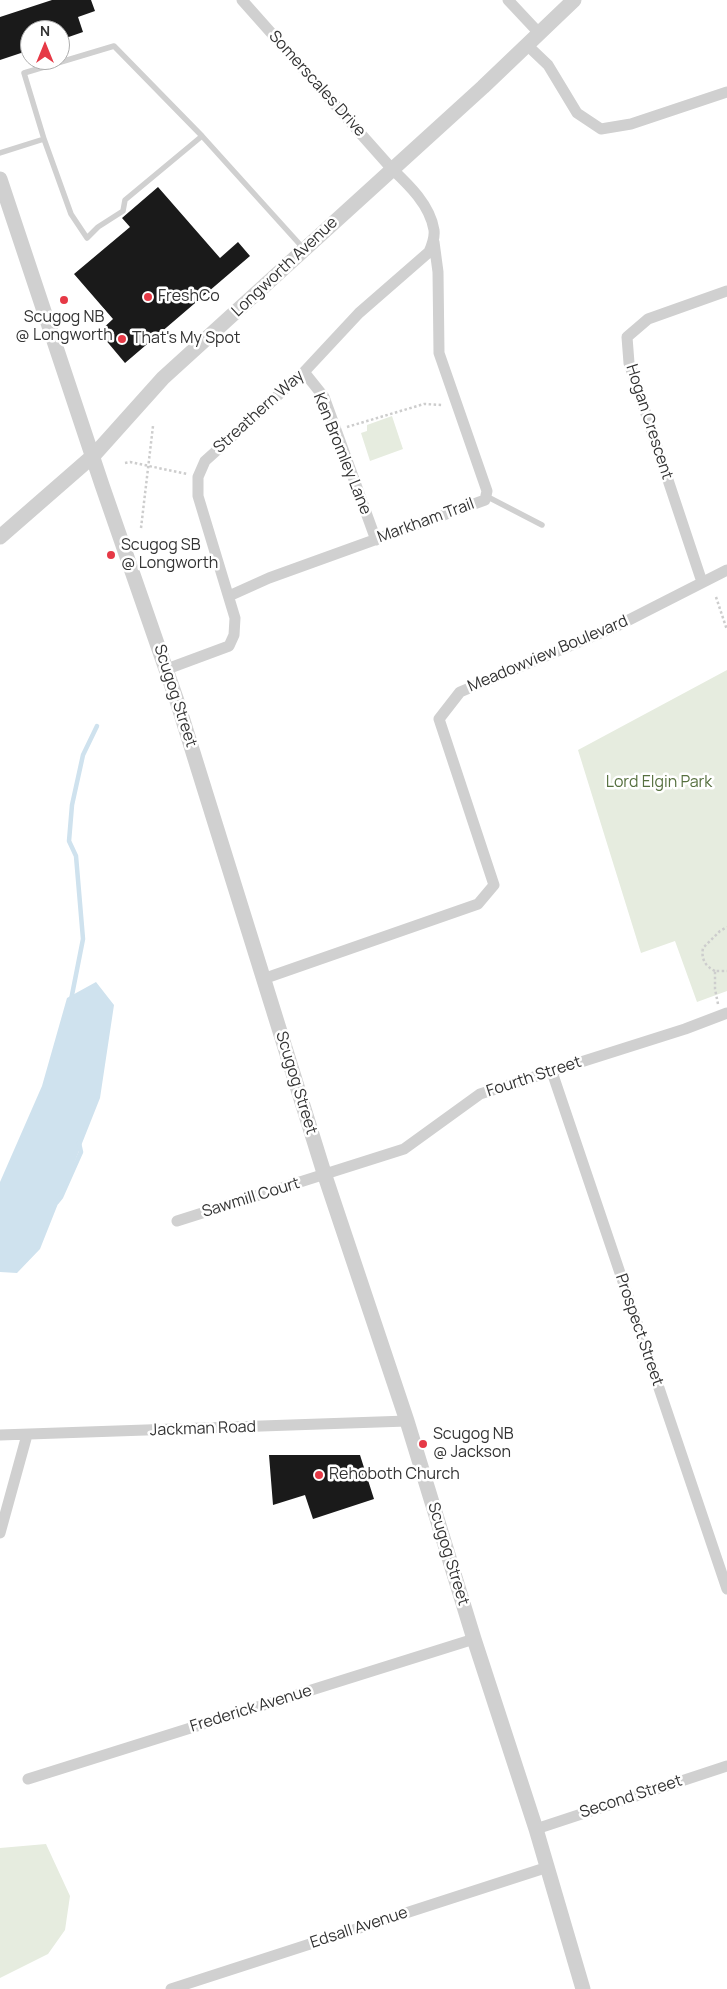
<!DOCTYPE html>
<html>
<head>
<meta charset="utf-8">
<style>
	body { margin:0 }
	#map { position:relative; width:727px; height:1989px; overflow:hidden; background:#fff; font-family:Manrope,sans-serif }
	canvas { display:block }
	.north { position:absolute; left:20px; top:20px; width:50px; height:50px; box-sizing:border-box; background:#fff; border:1px solid #adadad; border-radius:50%; rotate:0deg; font-size:14px; font-weight:700; line-height:20px; text-align:center; color:#333 }
	.north::after { content:''; display:block; margin:auto; width:18px; height:22px; background:#e63946; clip-path:polygon(50% 0,100% 100%,50% 72%,0 100%) }
</style>
</head>
<body>
<div id="map">
<canvas width="727" height="1989"></canvas>
<div class="north">N</div>
</div>
<script>
const ctx = document.querySelector('canvas').getContext('2d');
ctx.lineJoin = 'round';
function fill(path, color) { ctx.fillStyle = color; ctx.fill(path, 'evenodd'); }
function strokePath(path, color, width, dash) { ctx.strokeStyle = color; ctx.lineWidth = width; ctx.lineCap = dash ? 'butt' : 'round'; ctx.setLineDash(dash || []); ctx.stroke(path); }
function drawText(font, color, halo, rows, align = 'center') {
  ctx.font = font + ' Manrope,sans-serif'; ctx.lineWidth = 5; ctx.setLineDash([]); ctx.textBaseline = 'middle'; ctx.strokeStyle = halo; ctx.fillStyle = color; for (const [text, x, y, turn = 0] of rows) {
    ctx.save(); ctx.translate(x, y); ctx.rotate((+turn || 0) * Math.PI / 180); ctx.textAlign = isNaN(turn) ? turn : align; if (halo) ctx.strokeText(text, 0, 0); ctx.fillText(text, 0, 0); ctx.restore();
  }
}
const green = new Path2D(`
	M392 416 403 449 370 461 361 433 367 431V425Z
	M727 670V991L697 1002 675 941 641 953 578 750Z
	M46 1844 70 1896 65 1930 48 1954 0 1978V1848Z`);
const water = new Path2D(`
	M96 982 114 1005 100 1098 40 1249 17 1273 0 1272V1182L42 1086 67 998Z`);
const stream = new Path2D(`
	M71 1000 83 939 76 856 69 841 72 805 83 755 97 726
	M57 1202 61 1197 81 1152 79 1143`);
const building = new Path2D(`
	M52 0H91L95 11 78 17 83 32 60 40V30H30V50L0 60V17Z
	M158 187 220 258 238 242 250 256 125 363 99 332 113 319 74 274 130 227 122 218Z
	M269 1455H360L374 1499 313 1519 305 1495 273 1505Z`);
const path = new Path2D(`
	M347 427 424 404 443 405
	M125 463 130 462 187 474
	M141 528 153 426
	M716 597 727 630
	M715 971C705 966 701 959 703 948L720 931 727 927
	M718 1004 715 989V971H727`);
const service = new Path2D(`
	M44 139 24 73 114 46 202 136
	M0 153 44 139 71 214 87 238 98 227 123 211 125 200 202 136 304 249
	M486 496 542 525`);
const minor = new Path2D(`
	M508 0 538 32
	M527 45 548 65 577 113 601 129 631 124 727 92
	M304 372 324 397 376 540
	M702 582 629 363 627 337 648 319 727 291
	M229 596 269 578 485 500 487 491 439 353 438 272 434 242
	M167 669 229 646 234 635 235 618 198 496V477L205 461 304 372 359 313 429 252C432 245 435 238 434 230 430 205 409 185 392 169L242 0
	M263 979 478 904 494 885 439 719 460 692 615 627 727 570
	M552 1072 727 1589
	M177 1221 404 1149 480 1094 685 1029 727 1013
	M0 1435 407 1421
	M0 1533 27 1435
	M28 1779 474 1639
	M536 1829 727 1766
	M171 1989 548 1867`);
const tertiary = new Path2D(`
	M0 179 102 485 177 701 325 1176 407 1421 474 1639 536 1829 583 1989
	M0 537 94 455 163 378 483 87 574 0`);
const markers = [
	[148,297,5,"#e63946"],
	[64,300,5,"#e63946"],
	[122,339,5,"#e63946"],
	[111,555,5,"#e63946"],
	[423,1444,5,"#e63946"],
	[319,1475,5,"#e63946"]
];
const streetNames = [
	["Somerscales Drive",317,84,48],
	["Longworth Avenue",285,267,-43],
	["Streathern Way",259,412,-42],
	["Hogan Crescent",649,422,72],
	["Ken Bromley Lane",342,454,68],
	["Markham Trail",426,521,-20],
	["Meadowview Boulevard",548,654,-23],
	["Scugog Street",175,696,72],
	["Fourth Street",534,1077,-18],
	["Scugog Street",296,1083,73],
	["Sawmill Court",251,1198,-17],
	["Prospect Street",639,1330,71],
	["Jackman Road",203,1429,-2],
	["Scugog Street",448,1554,73],
	["Frederick Avenue",251,1709,-17],
	["Second Street",631,1797,-18],
	["Edsall Avenue",359,1928,-18]
];
const poiNames = [
	["FreshCo",158,297],
	["Scugog NB",64,318,"center"],
	["@ Longworth",64,336,"center"],
	["That's My Spot",132,339],
	["Scugog SB",121,546],
	["@ Longworth",121,564],
	["Scugog NB",433,1435],
	["@ Jackson",433,1453],
	["Rehoboth Church",329,1475]
];
const parkNames = [
	["Lord Elgin Park",659,783]
];
fill(green, '#e6ecdf');
fill(water, '#cfe2ee');
strokePath(stream, '#cfe2ee', 4.5);
fill(building, '#1a1a1a');
strokePath(path, '#cdcdcd', 2.5, [2.5, 2.5]);
strokePath(service, '#d0d0d0', 5.5);
strokePath(minor, '#d0d0d0', 11);
strokePath(tertiary, '#d0d0d0', 15);
for (const [x, y, r, color] of markers) { const dot = new Path2D(); dot.arc(x, y, r, 0, 2 * Math.PI); ctx.fillStyle = color; ctx.fill(dot); strokePath(dot, '#fff', 2); }
drawText('16px', '#333', '#fff', streetNames);
drawText('16px', '#333', '#fff', poiNames, 'left');
drawText('16px', '#56703f', '#fff', parkNames);
</script>
</body>
</html>
